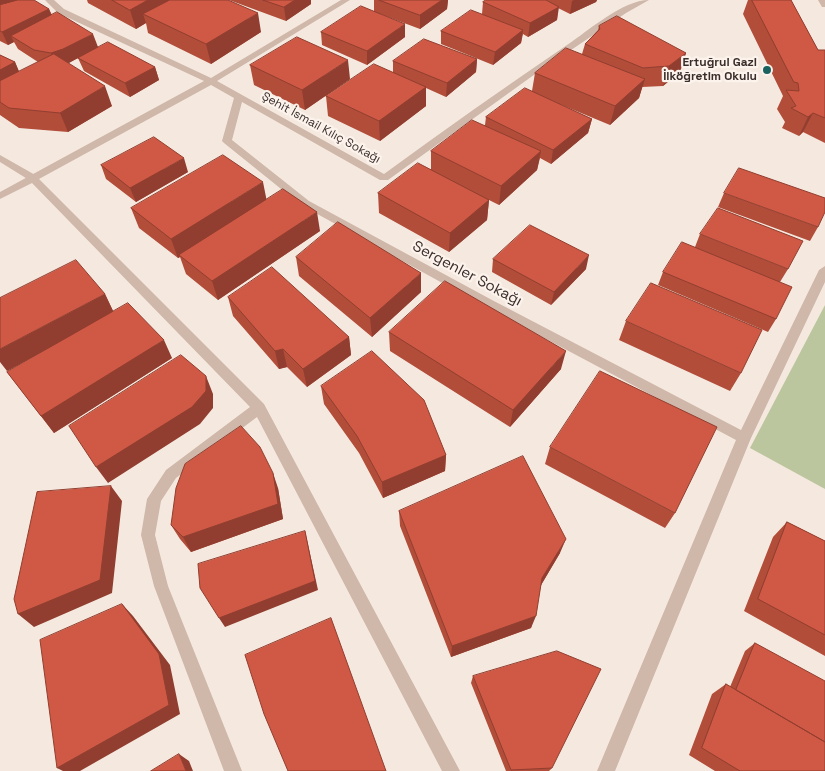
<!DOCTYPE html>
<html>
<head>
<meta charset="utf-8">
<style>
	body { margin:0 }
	canvas { display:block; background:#f5e9df }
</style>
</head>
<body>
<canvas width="825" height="771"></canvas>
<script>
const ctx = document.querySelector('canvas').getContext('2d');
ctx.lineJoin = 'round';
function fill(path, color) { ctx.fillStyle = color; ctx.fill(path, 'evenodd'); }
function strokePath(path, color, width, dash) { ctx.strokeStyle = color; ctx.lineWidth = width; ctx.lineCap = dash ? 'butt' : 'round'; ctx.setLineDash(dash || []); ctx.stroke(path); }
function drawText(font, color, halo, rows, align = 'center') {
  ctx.font = font + ' "Space Grotesk",sans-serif'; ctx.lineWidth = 4.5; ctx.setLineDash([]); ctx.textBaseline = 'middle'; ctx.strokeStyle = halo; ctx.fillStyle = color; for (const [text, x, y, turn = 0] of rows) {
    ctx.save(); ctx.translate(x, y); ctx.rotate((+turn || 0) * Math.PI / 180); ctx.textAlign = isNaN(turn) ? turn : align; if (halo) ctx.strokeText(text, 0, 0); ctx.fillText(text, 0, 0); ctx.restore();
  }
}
const green = new Path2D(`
	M825 305V489L750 448Z`);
const minor = new Path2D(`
	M45 0H54L64 9 211 78 341 0H350L217 81 384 174C444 130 505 87 567 45 588 31 623 0 649 0L626 13 531 77 388 180H380L242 102 232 140 309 201 492 300 741 430 819 270 825 266V282L751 438 615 771H597L736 440 484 306 301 205 224 143 222 141 234 98 211 85 39 179 264 404 460 771H442L257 417 176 478 161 501 155 535 168 586 242 771H224L154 586 141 535 147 499 166 470 250 407 32 183 0 199V192L204 81 58 13Z
	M818 0H825V7H822Z`);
const tertiary = new Path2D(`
	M0 155 37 176V180H29L0 162Z`);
const wall = new Path2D(`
	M0 0 49 9 52 15 98 47 155 67 159 80 130 97 84 71 78 58 68 63 112 106 68 132 19 128 0 115V55L15 62 19 72 38 62 18 49 14 42 8 45 0 41Z
	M87 0H228L261 32 211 64 148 33 146 23 136 29 88 3Z
	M229 0H311V4L286 21Z
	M374 0H448L447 9 420 29 380 14 405 37 367 65 322 45 321 32 374 11Z
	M486 0H597L596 2 570 14 558 8 557 20 528 37 523 34 521 43 493 65 441 44V31L482 14 483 2Z
	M748 0H791L818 50H825V143L803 132 799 136 782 128 785 122 777 109 783 96 743 14Z
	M599 26 686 53 680 72 663 86 642 87 639 98 610 125 552 101 592 119 588 133 551 164 540 158 537 170 499 205 489 200 487 220 449 252 379 213 378 193 431 169V151L485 125 486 117 532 91 535 73 582 54 585 44 598 30Z
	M477 59 476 72 446 97 426 88V106L380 141 328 116 326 96 393 72V61Z
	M250 65 350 79 305 110 254 85Z
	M101 165 188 172 136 202 106 179Z
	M724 193 818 227 810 241 718 207Z
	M267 200 320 231 218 300 186 274 180 257 178 258 139 228 131 208Z
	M700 234 788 269 780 282 776 319 768 332 658 285 663 272 695 247Z
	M296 257 421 292 372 337 299 276Z
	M493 259 586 269 551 305 492 272Z
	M105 294 113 311 172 358 54 433 7 372 65 339 7 371Z
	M228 297 349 337 351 355 307 387 287 367 279 369 233 316Z
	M626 321 741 373 730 391 619 340Z
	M389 332 561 369 510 427 390 351Z
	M321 386 446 455 445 471 383 498 359 453 324 404Z
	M550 447 675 513 665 528 545 464Z
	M278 488 283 519 191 552 180 539 171 525Z
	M399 511 560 553 541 585 531 628 451 657 400 526Z
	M787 522 825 541V656L744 611 773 537Z
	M755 643 825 771H715L689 755 712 694 726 684 730 687 745 651Z
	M473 676 552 768 549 771H506L471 683Z`);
const shadedWall = new Path2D(`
	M0 0H23L0 9Z
	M148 0H188L143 14 146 23 136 29 130 10Z
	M295 0H311V4L286 21 284 7Z
	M442 0H448L447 9 420 29V15Z
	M574 0H597L596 2 570 14 572 1Z
	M559 7 557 20 528 37 530 23Z
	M49 9 54 22 11 36 14 42 8 45 2 32Z
	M258 13 261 32 211 64 206 44Z
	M405 24V37L367 65V51Z
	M523 30 521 43 493 65 495 52Z
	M93 34 98 47 69 63 56 67 51 53Z
	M686 53 680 72 663 86 669 66Z
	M477 59 476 72 446 97 447 83Z
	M348 60 350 79 305 110 302 90Z
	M15 62 21 76 0 87V70Z
	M155 67 159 80 130 97 125 83Z
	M645 79 639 98 610 125 615 106Z
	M105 86 112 106 68 132 60 113Z
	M426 87V106L380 141 379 121Z
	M813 113 803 132 799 136 808 117Z
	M592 119 588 133 551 164 553 150Z
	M541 151 537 170 499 205 501 186Z
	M184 158 188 172 136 202 130 188Z
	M263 182 267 202 179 255 180 257 178 258 171 239Z
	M489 200 487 220 449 252 450 233Z
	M317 212 320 231 218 300 212 281Z
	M589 255 586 269 551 305 554 292Z
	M421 273V292L372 337 370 318Z
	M105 294 114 313 7 371 0 362V349Z
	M349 337 351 355 307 387 303 369Z
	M164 340 172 358 54 433 41 416Z
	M283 349 287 367 279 369 275 351Z
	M566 351 561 369 510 427 513 410Z
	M206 376 213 394V408L200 424 108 483 96 467Z
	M446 455 445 471 383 498 382 482Z
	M273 473 278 488 283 519 191 552 183 537Z
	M111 486 122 501 112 593 34 627 18 614Z
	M305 531 318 590 225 627 219 618Z
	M566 539 560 553 537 592 542 578Z
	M122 604 133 616 170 665 180 714 80 771H63L57 768Z
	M536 616 531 628 451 657 452 646Z
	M179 754 189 761 193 771H186Z`);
const building = new Path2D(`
	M18 0H34L49 9 2 32 0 31V5Z
	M112 0H148L130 10Z
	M170 0H228L258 13 206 44 143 14Z
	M263 0H295L284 7Z
	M379 0H442L420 15Z
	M486 0H546L559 7 530 23 483 2Z
	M752 0H791L818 50H825V118L813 113 808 117 791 108 796 106 786 90 799 91 798 83 794 82Z
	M361 6 405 24 367 51 321 32Z
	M471 10 523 30 495 52 441 31Z
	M57 12 93 34 63 49 51 53 34 50 11 36Z
	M617 16 686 53 669 66 643 68 585 44 600 29 599 26Z
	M297 37 348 60 302 90 250 65Z
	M424 39 477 59 447 83 393 61Z
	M108 42 155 67 125 83 78 58Z
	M566 48 645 79 615 106 535 73Z
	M54 54 105 86 60 113 9 108 0 102V81Z
	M0 55 15 62 0 70Z
	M374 64 426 87 379 121 326 96Z
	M525 88 592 119 553 150 486 117Z
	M472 120 541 151 501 186 431 151Z
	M154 137 184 158 130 188 101 165Z
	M223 155 263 182 171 239 131 208Z
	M418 163 489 200 450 233 378 193Z
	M739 168 825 198V212L818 227 724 193Z
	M283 189 317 212 212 281 179 255Z
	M718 208 803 241 788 269 700 234Z
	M338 222 421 273 370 318 296 257Z
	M530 225 589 255 554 292 493 259Z
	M682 242 792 287 776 319 663 272Z
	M76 260 105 294 0 349V298Z
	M272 267 349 337 303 369 283 349 275 351 228 297Z
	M445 281 566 351 513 410 389 332Z
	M651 283 762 330 741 373 626 321Z
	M128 303 164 340 41 416 7 372Z
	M372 351 424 400 446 455 382 482 357 436 321 386Z
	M181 355 206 376V391L192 407 96 467 69 426Z
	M600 371 717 427 675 513 550 447Z
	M241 426 260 447 273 473 278 504 183 537 171 525 176 488 185 464Z
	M523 456 566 539 542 578 536 616 452 646 399 511Z
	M111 486 100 580 18 614 14 599 37 492Z
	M787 522 825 541V635L758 599Z
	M305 531 315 581 219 618 200 588 198 564Z
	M122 604 159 654 169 705 57 768 40 640Z
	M331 618 386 771H288L264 714 245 655Z
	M755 643 825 681V742L736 690Z
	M557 651 601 669 552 768 511 770 473 676Z
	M726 684 825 742V771H740L702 748Z
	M179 754 186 771H151Z`);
const markers = [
	[767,70,5,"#1b615f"]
];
const farPoinames = [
	["Ertuğrul Gazi",757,63],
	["İlköğretim Okulu",757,77]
];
const farStreetnames = [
	["Şehit İsmail Kılıç Sokağı",321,128,29]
];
const streetNames = [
	["Sergenler Sokağı",467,274,28]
];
fill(green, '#bcc69e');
fill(minor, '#cfb7aa');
fill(tertiary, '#cfb7aa');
fill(wall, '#b24d3a');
fill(shadedWall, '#913e30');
fill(building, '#cf5944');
strokePath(building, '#913e30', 1);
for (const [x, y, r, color] of markers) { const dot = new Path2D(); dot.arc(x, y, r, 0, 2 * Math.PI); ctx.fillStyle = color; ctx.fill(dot); strokePath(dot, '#fcf3ed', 2); }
drawText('bold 12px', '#3b2e2a', '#fcf3ed', farPoinames, 'right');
drawText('12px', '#3b2e2a', '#fcf3ed', farStreetnames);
drawText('15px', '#3b2e2a', '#fcf3ed', streetNames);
</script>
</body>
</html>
